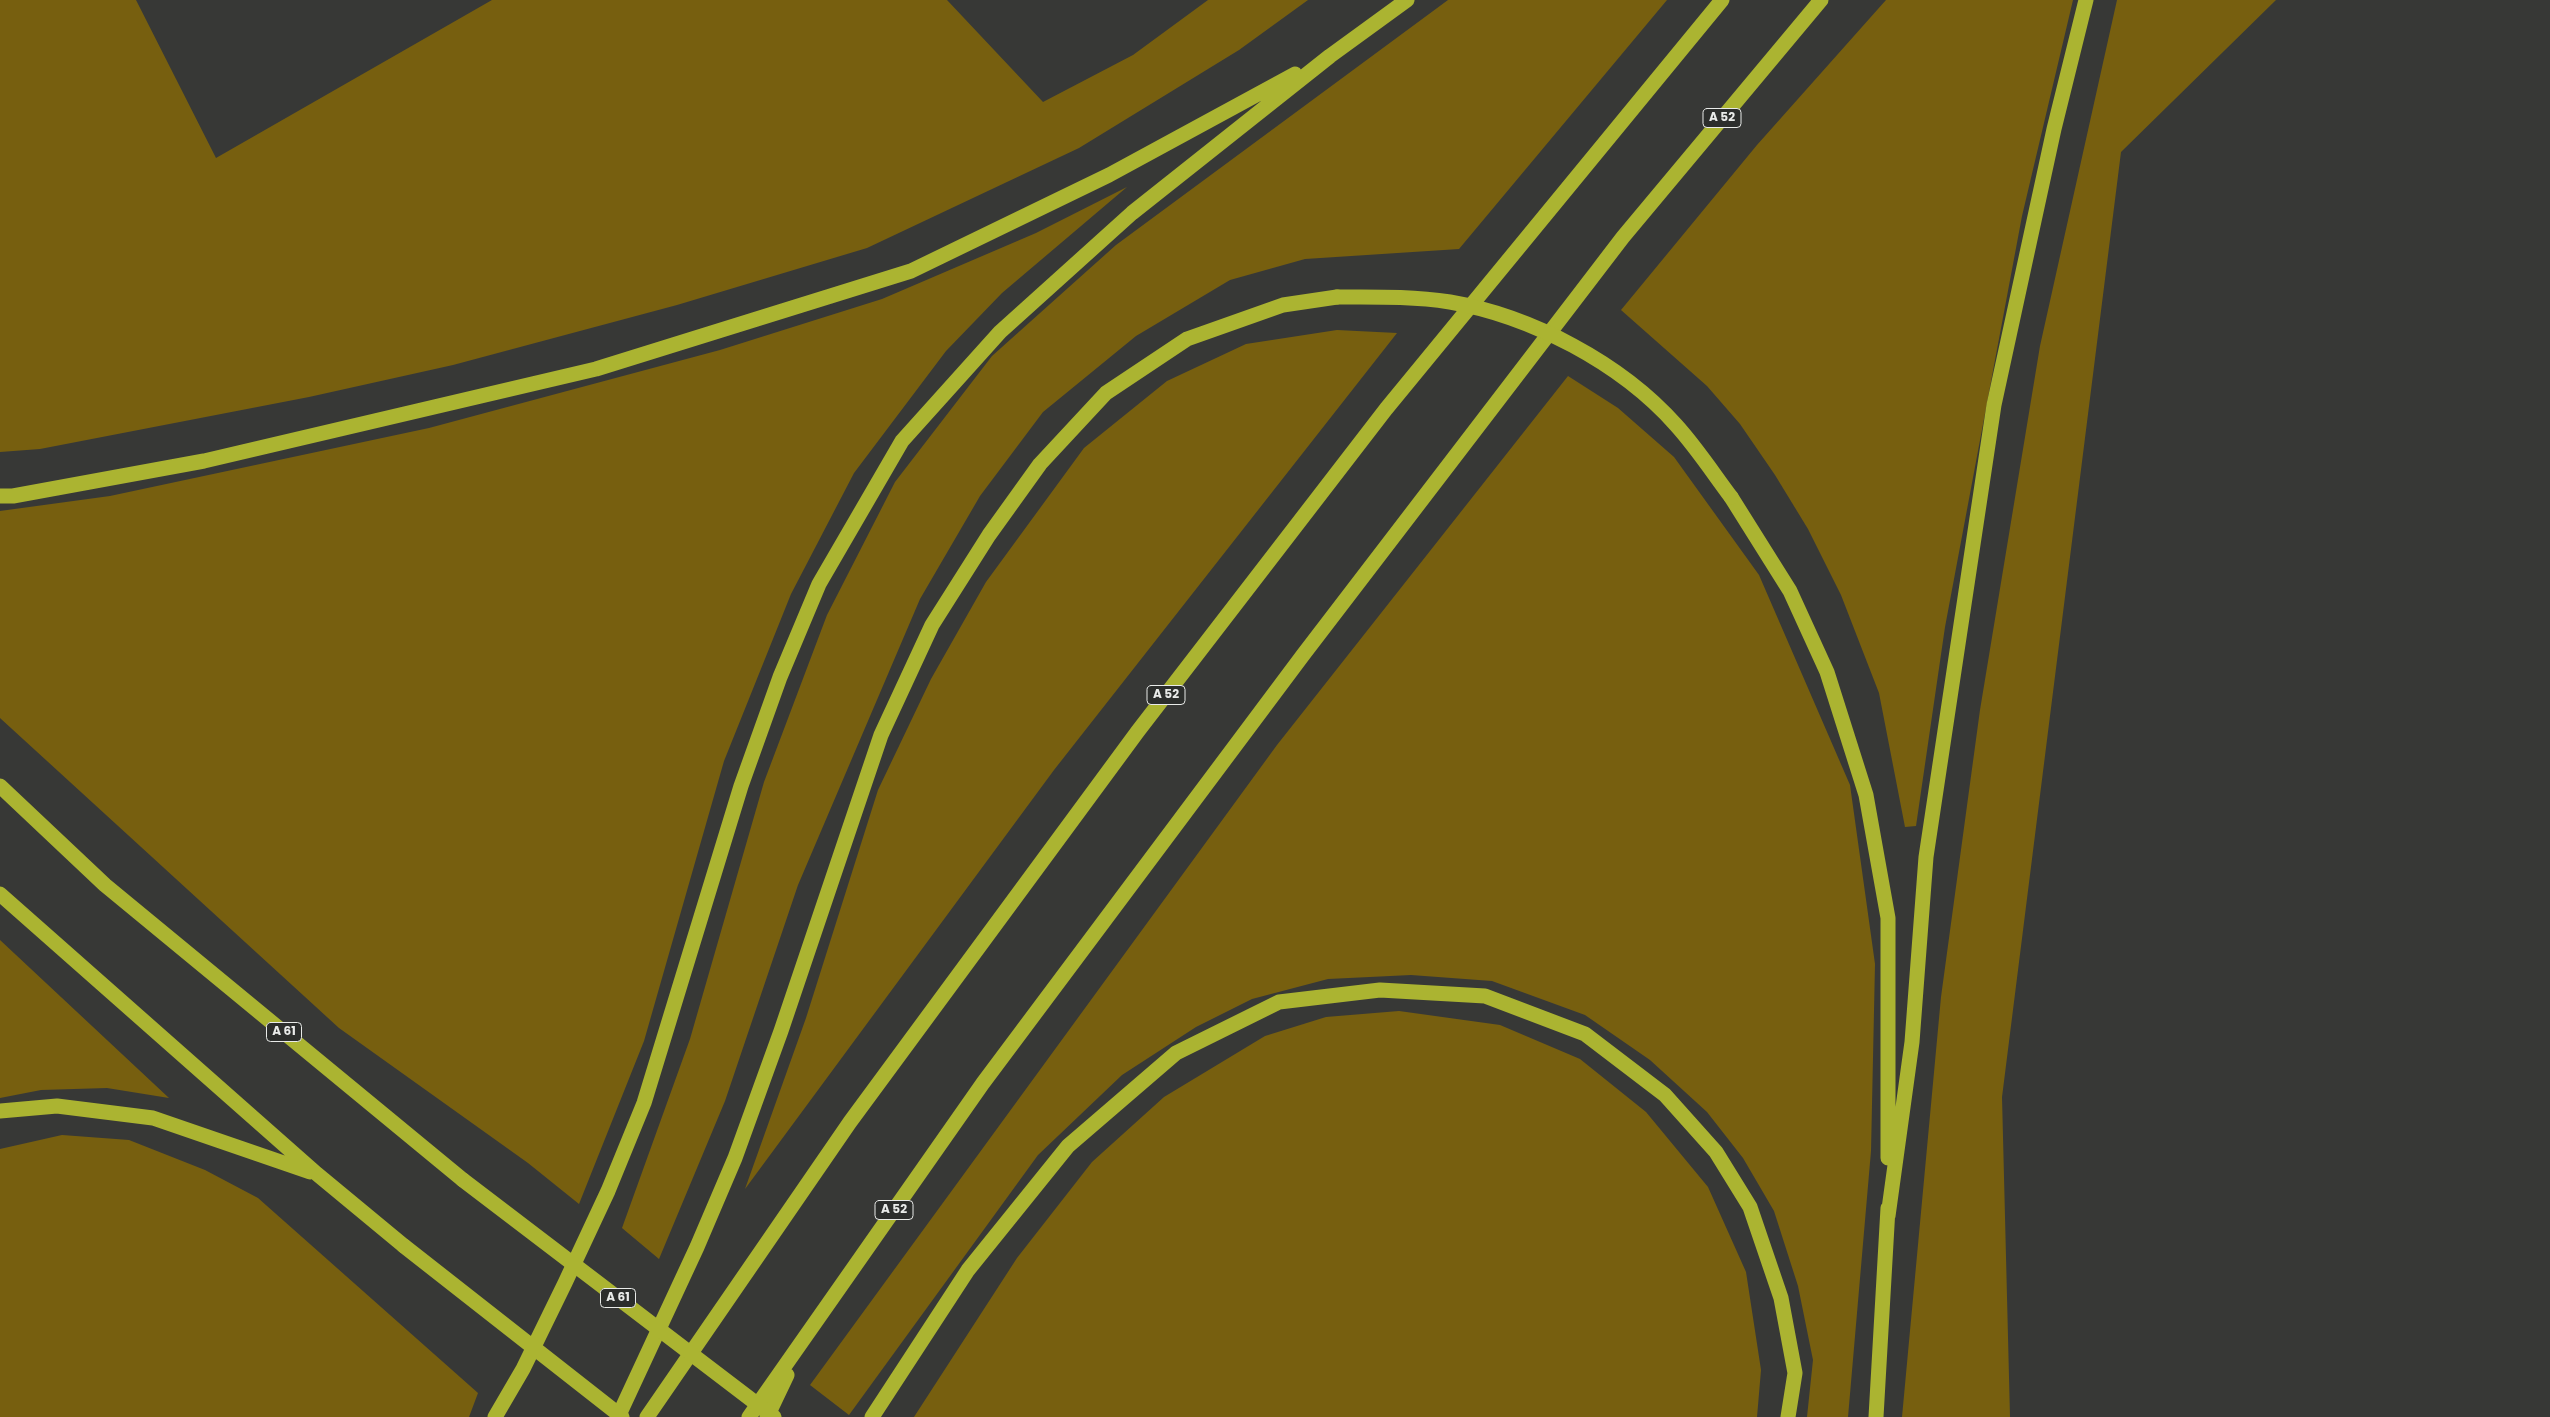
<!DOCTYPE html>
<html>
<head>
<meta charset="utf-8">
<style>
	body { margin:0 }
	canvas { display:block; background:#373836 }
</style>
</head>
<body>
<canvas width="2550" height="1417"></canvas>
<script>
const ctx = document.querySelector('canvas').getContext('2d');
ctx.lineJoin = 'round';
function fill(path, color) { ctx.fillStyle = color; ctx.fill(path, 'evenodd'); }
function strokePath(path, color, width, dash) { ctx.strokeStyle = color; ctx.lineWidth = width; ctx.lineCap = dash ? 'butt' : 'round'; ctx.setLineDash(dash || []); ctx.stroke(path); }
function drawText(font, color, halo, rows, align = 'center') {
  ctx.font = font + ' Poppins,sans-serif'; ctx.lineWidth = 5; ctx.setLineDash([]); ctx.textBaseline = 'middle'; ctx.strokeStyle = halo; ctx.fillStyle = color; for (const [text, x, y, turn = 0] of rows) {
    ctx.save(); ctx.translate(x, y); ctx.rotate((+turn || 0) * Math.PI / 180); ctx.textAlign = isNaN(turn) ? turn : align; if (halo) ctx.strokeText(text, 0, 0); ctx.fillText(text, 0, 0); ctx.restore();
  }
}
const green = new Path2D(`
	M0 0H136L216 158 492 0H947L1043 102 1133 55 1208 0H1308L1239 50 1079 148 867 248 677 305 453 365 309 397 40 449 0 452Z
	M1448 0H1667L1459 249 1305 259 1230 280 1136 336 1043 412 980 496 920 599 798 885 725 1101 659 1259 622 1228 690 1039 764 782 827 615 895 482 992 356 1116 245Z
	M1886 0H2073L2022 216 1945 627 1916 826 1905 827 1879 693 1841 595 1808 529 1775 475 1740 424 1707 386 1621 310 1757 145Z
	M2117 0H2276L2121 152 2002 1097 2010 1417H1902L1941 997 1980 710 2040 346Z
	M1127 187 1002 293 946 351 854 473 791 594 724 761 644 1041 579 1204 528 1163 339 1028 0 718V511L110 496 429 428 720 350 882 299 1036 233Z
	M1337 330 1397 333 1054 770 745 1189 806 1018 878 790 931 679 986 582 1084 448 1167 381 1246 344Z
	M1568 376 1618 408 1674 457 1759 575 1850 785 1875 964 1871 1151 1848 1417H1807L1813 1360 1798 1286 1774 1211 1743 1158 1707 1112 1650 1060 1585 1015 1492 981 1411 975 1328 979 1252 999 1196 1027 1122 1075 1038 1155 849 1415 810 1385 1277 745Z
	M0 940 169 1098 107 1088 41 1090 0 1098Z
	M1399 1011 1500 1025 1580 1059 1646 1112 1708 1187 1746 1272 1761 1370 1757 1417H914L1017 1258 1092 1162 1164 1097 1265 1036 1326 1017Z
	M62 1135 129 1140 205 1170 258 1198 478 1393 469 1417H0V1149Z`);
const highway = new Path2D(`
	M0 496H13L204 461 596 369 911 271 1109 175 1295 74
	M1731 497 1790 591 1827 672 1866 795 1888 918V1158
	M0 786 105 885 463 1180
	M0 894 317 1174 404 1246
	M0 1111 57 1106 153 1118 310 1172
	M1888 1216 1912 1042 1926 857 1994 405 2054 129 2086 0
	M495 1417 523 1369 565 1283 608 1191 644 1103 741 786 780 677 819 584 902 441 1000 332 1132 213 1330 56 1407 0
	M618 1417 697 1247 735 1158 781 1031 881 735 932 625 989 535 1040 464 1106 393 1187 339 1283 305 1337 297
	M647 1417 850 1122 1138 731 1386 409 1722 0
	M749 1417 983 1083 1303 655 1623 237 1821 0
	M767 1417 787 1375
	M872 1417 968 1270 1068 1146 1176 1053 1279 1002 1380 990 1485 996 1585 1034 1665 1095 1716 1152 1750 1207 1781 1298 1795 1373 1788 1417
	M1876 1417 1888 1208`);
const highwayBridge = new Path2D(`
	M1337 297C1375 297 1412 296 1450 302 1531 316 1621 363 1676 425 1696 447 1713 473 1731 497
	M463 1180 774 1417
	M404 1246 622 1417`);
const shields = [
	[1722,118,38],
	[1166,695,38],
	[284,1032,35],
	[894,1210,38],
	[618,1298,35]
];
const shieldNames = [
	["A 52",1722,118],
	["A 52",1166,695],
	["A 61",284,1032],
	["A 52",894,1210],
	["A 61",618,1298]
];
fill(green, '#775f0f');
strokePath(highway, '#abb431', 15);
strokePath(highwayBridge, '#abb431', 15);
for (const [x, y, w] of shields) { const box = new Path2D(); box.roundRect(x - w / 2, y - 9.5, w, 19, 4); ctx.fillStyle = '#2c2e2c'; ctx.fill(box); strokePath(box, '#e9ebe9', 1); }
drawText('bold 12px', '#e9ebe9', null, shieldNames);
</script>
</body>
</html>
